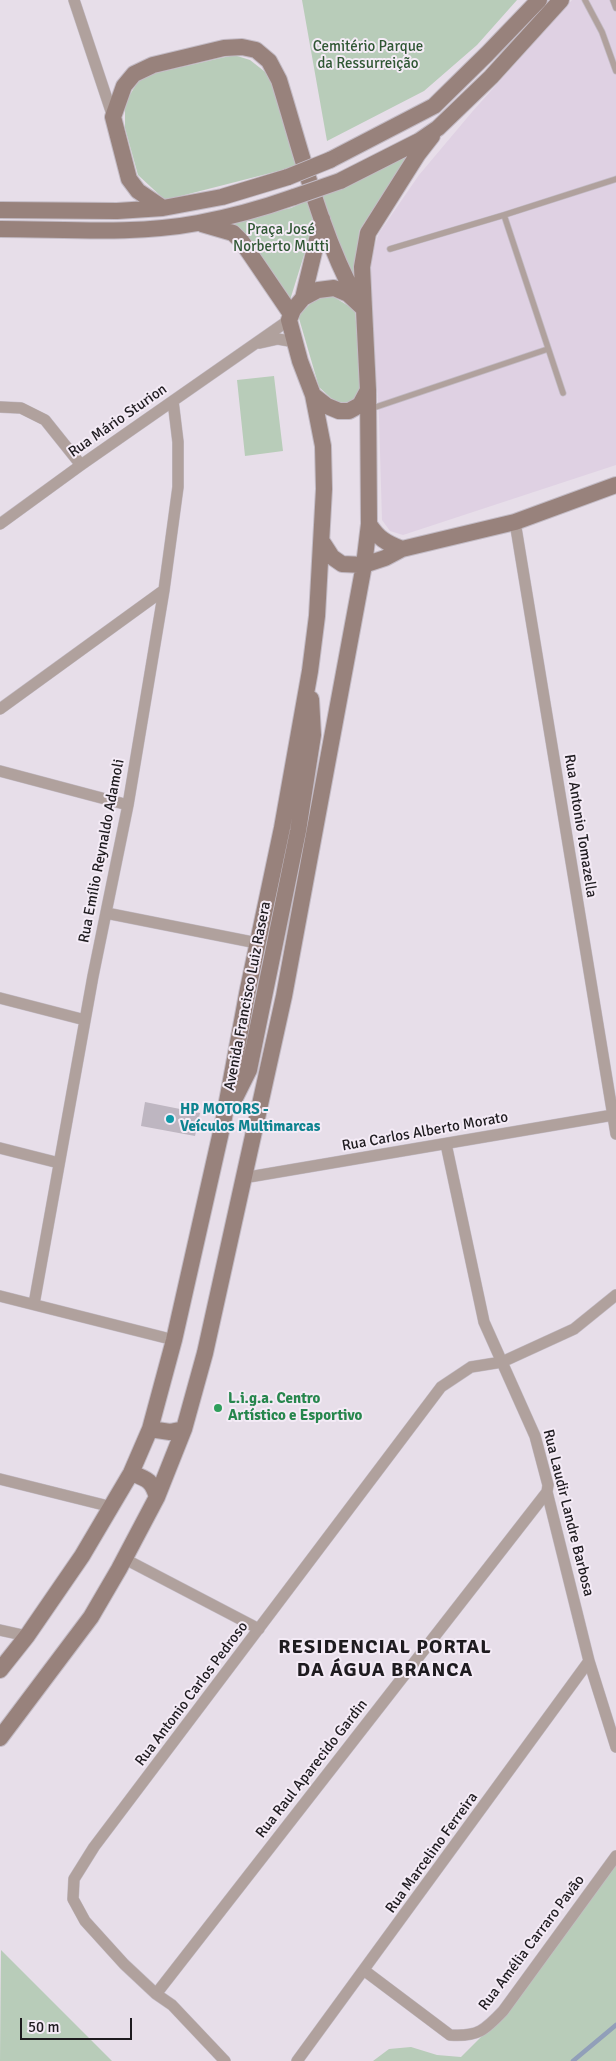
<!DOCTYPE html>
<html>
<head>
<meta charset="utf-8">
<style>
	body { margin:0 }
	#map { position:relative; width:616px; height:2061px; overflow:hidden; background:#e7dee9; font-family:Signika,sans-serif }
	canvas { display:block }
	.scale { position:absolute; left:20px; top:2018px; width:112px; height:22px; box-sizing:border-box; border:2px solid #1e1b1f; border-top:0; padding-left:6px; font-size:15px; line-height:18px; white-space:nowrap; color:#1e1b1f; -webkit-text-stroke:4px #f4ebf6; paint-order:stroke }
</style>
</head>
<body>
<div id="map">
<canvas width="616" height="2061"></canvas>
<div class="scale">50 m</div>
</div>
<script>
const ctx = document.querySelector('canvas').getContext('2d');
ctx.lineJoin = 'round';
function fill(path, color) { ctx.fillStyle = color; ctx.fill(path, 'evenodd'); }
function strokePath(path, color, width, dash) { ctx.strokeStyle = color; ctx.lineWidth = width; ctx.lineCap = dash ? 'butt' : 'round'; ctx.setLineDash(dash || []); ctx.stroke(path); }
function drawText(font, color, halo, rows, align = 'center') {
  ctx.font = font + ' Signika,sans-serif'; ctx.lineWidth = 4; ctx.setLineDash([]); ctx.textBaseline = 'middle'; ctx.strokeStyle = halo; ctx.fillStyle = color; for (const [text, x, y, turn = 0] of rows) {
    ctx.save(); ctx.translate(x, y); ctx.rotate((+turn || 0) * Math.PI / 180); ctx.textAlign = isNaN(turn) ? turn : align; if (halo) ctx.strokeText(text, 0, 0); ctx.fillText(text, 0, 0); ctx.restore();
  }
}
const built = new Path2D(`
	M572 0H616V465L403 535 390 531 382 520 379 418 369 262 379 233 419 175 472 112Z`);
const green = new Path2D(`
	M302 0H517L477 45 424 91 327 141Z
	M234 55 250 60 269 75 298 166 165 200 138 175 125 128V103L137 83 147 75Z
	M409 154 359 231 357 284 347 267 322 195Z
	M309 200 314 223 290 300 225 223 291 208Z
	M320 295 334 297 355 310 361 385 357 399 344 405 331 398 319 387 298 315Z
	M274 376 283 451 245 456 237 380Z
	M616 1857V2061H373L389 2049 411 2047 437 2055 461 2057 494 2024 589 1902 598 1877Z
	M1 1950 112 2061H0Z`);
const stream = new Path2D(`
	M573 2061 616 2025`);
const building = new Path2D(`
	M145 1102 200 1113 195 1136 141 1126Z`);
const lane = new Path2D(`
	M585 0 602 32 616 71
	M613 0 616 8
	M504 215 563 393
	M390 249 504 215 616 179
	M370 409 548 349`);
const street = new Path2D(`
	M74 0 113 117
	M260 343 278 339 295 342
	M0 407 21 408 45 420 81 465
	M515 522 616 1134
	M0 524 81 465 289 320
	M0 709 164 590
	M0 771 128 805
	M106 913 257 943
	M0 998 85 1020
	M446 1144 484 1322 535 1436 548 1485 547 1492 589 1661 616 1747
	M0 1148 59 1163
	M243 1178 613 1115
	M0 1296 174 1340
	M34 1304 93 976 128 805 164 590 178 487V442L173 401
	M0 1479 112 1507
	M125 1559 259 1629
	M0 1630 27 1636
	M365 1971 450 2035C478 2037 485 2030 503 2011L616 1856
	M156 1994 547 1492
	M225 2061 172 2005 156 1994 124 1964 85 1921 73 1899 74 1879 94 1847 441 1387 471 1367 502 1362 574 1329 616 1295
	M297 2061 589 1661`);
const secondary = new Path2D(`
	M330 160 434 106 487 54 539 0
	M340 181 419 141 438 128 491 77 561 0
	M163 208 138 191 129 179 113 117 124 86 134 74 153 65 224 48 242 47 256 50 269 61 279 80C302 154 320 233 358 302
	M0 210 117 211 163 208 222 197 288 177
	M202 224 233 233 242 242 291 314
	M0 229C65 229 134 235 198 223 231 217 263 208 294 197
	M334 288 348 294 364 309 368 390 360 405 349 411H339L327 406 313 395 300 361 289 320 293 310 303 298 318 290Z
	M303 298 322 219
	M364 309 362 267 368 233 418 154 432 136
	M369 524C378 538 386 543 402 549
	M323 543 332 557 342 564 364 565 385 558 402 549 515 522 616 485
	M232 1104 249 1070 298 831 313 735 311 699
	M150 1429 170 1432 184 1429
	M131 1473C147 1479 152 1480 157 1497
	M0 1670 27 1636 82 1556 131 1473 150 1429 174 1340 223 1123 248 989 282 828 310 671 317 616 324 489 323 446 313 395
	M0 1738 91 1617 119 1569 157 1497 184 1429 205 1353 284 996 364 565 369 524 368 390`);
const secondaryBridge = new Path2D(`
	M288 177 330 160
	M294 197 340 181`);
const markers = [
	[170,1119,5,"#0f9aa8"],
	[218,1408,5,"#2e9e5b"]
];
const parkNames = [
	["Cemitério Parque",368,47],
	["da Ressurreição",368,64],
	["Praça José",281,230],
	["Norberto Mutti",281,247]
];
const streetNames = [
	["Rua Mário Sturion",118,421,-35],
	["Rua Antonio Tomazella",580,826,81],
	["Rua Emílio Reynaldo Adamoli",102,851,-79],
	["Avenida Francisco Luiz Rasera",248,996,-79],
	["Rua Carlos Alberto Morato",425,1132,-10],
	["Rua Laudir Landre Barbosa",568,1513,76],
	["Rua Antonio Carlos Pedroso",192,1694,-53],
	["Rua Raul Aparecido Gardin",312,1769,-52],
	["Rua Marcelino Ferreira",432,1853,-54],
	["Rua Amélia Carraro Pavão",532,1943,-53]
];
const cultureNames = [
	["HP MOTORS -",180,1110],
	["Veículos Multimarcas",180,1127]
];
const leisureNames = [
	["L.i.g.a. Centro",228,1399],
	["Artístico e Esportivo",228,1416]
];
const districtNames = [
	["RESIDENCIAL PORTAL",385,1648],
	["DA ÁGUA BRANCA",385,1671]
];
fill(built, '#dfd1e3');
fill(green, '#b8ccb9');
strokePath(stream, '#919fb9', 4.5);
fill(building, '#beb6c1');
strokePath(lane, '#c3bbc5', 7);
strokePath(street, '#c3bbc5', 12);
strokePath(secondary, '#c3bbc5', 18);
strokePath(lane, '#b0a19d', 5.5);
strokePath(street, '#b0a19d', 11);
strokePath(secondary, '#98827c', 16);
strokePath(secondaryBridge, '#c3bbc5', 18, []);
strokePath(secondaryBridge, '#98827c', 16);
for (const [x, y, r, color] of markers) { const dot = new Path2D(); dot.arc(x, y, r, 0, 2 * Math.PI); ctx.fillStyle = color; ctx.fill(dot); strokePath(dot, '#f4ebf6', 2); }
drawText('15px', '#305734', '#f4ebf6', parkNames);
drawText('15px', '#1e1b1f', '#f4ebf6', streetNames);
drawText('bold 15px', '#0d838f', '#f4ebf6', cultureNames, 'left');
drawText('bold 15px', '#27864d', '#f4ebf6', leisureNames, 'left');
ctx.letterSpacing = '1px';
drawText('bold 20px', '#1e1b1f', '#f4ebf6', districtNames);
ctx.letterSpacing = '0px';
</script>
</body>
</html>
